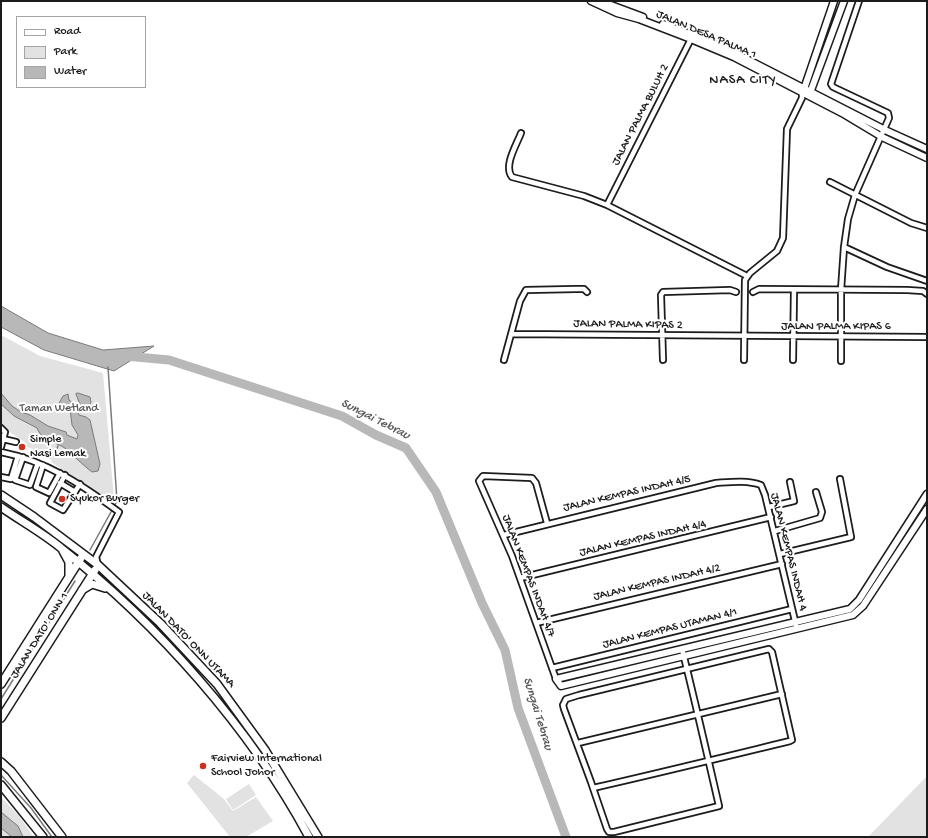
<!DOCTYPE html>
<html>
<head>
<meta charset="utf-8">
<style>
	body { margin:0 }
	#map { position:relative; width:928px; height:838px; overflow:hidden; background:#fff; font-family:"Gochi Hand",sans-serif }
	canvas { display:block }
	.frame { position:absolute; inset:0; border:2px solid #1c1c1c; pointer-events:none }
	.legend { position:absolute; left:16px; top:16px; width:130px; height:72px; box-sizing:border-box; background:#fff; border:1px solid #a4a4a4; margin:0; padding:5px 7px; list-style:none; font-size:12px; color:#1c1c1c }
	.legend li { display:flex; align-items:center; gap:8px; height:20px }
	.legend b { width:20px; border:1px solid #a4a4a4 }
</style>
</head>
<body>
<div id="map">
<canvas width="928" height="838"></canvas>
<div class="frame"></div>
<ul class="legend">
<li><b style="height:5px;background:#fff"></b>Road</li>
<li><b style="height:11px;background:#e2e2e2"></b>Park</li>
<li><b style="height:11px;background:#b8b8b8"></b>Water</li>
</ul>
</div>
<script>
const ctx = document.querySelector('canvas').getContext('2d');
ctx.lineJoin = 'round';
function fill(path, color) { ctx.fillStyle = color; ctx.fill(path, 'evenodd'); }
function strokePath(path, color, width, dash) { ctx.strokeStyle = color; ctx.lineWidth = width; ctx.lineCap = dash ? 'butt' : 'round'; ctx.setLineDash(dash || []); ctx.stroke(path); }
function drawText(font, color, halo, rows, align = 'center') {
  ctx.font = font + ' "Gochi Hand",sans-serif'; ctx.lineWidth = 4; ctx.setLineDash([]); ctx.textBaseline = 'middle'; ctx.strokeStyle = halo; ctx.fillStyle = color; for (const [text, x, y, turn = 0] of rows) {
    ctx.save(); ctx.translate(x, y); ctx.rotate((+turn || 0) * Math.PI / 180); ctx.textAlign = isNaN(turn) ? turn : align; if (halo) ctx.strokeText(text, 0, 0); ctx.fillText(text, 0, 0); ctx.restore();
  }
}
const green = new Path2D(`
	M1 335 40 356 103 373 114 499 112 502 51 462 52 460 32 453 33 449 27 447V444L1 426Z
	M194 775 224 799 233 811 256 797 273 821 246 837H230L187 783Z
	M927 776V837H868Z
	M249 784 256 795 233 810 226 799Z
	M1 797 19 816 34 837 1 836Z`);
const water = new Path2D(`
	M1 306 48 333 103 350 154 346 114 371 44 350 1 327Z
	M1 393 12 406 21 412 30 415 48 426 66 432 67 435 77 439 78 435 72 425 70 409 63 407 58 409 57 407 63 396 68 394 69 400 73 403 79 415 86 417 90 420 100 464 98 471 92 472C83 465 75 457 66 449 56 441 44 444 37 428L14 416 1 404Z
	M78 393 90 397 91 402 87 410 81 407 76 394Z
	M1 812 18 826 23 837H12L1 828Z`);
const stream = new Path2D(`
	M54 456 58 446
	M90 550 117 501 108 367
	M1 699 75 581
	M1 775 31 808 52 837`);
const river = new Path2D(`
	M125 356 169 360 342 416 376 435 406 448 436 492 482 603 505 650 518 708 566 837`);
const minor = new Path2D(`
	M521 133C517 144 503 166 512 177L584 196 607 205 747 276
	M830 182 911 223 927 228
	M607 205 692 37
	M844 247 887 267 927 281
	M753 292 759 289 907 290 923 291 927 294
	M511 334 927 337
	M504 360 520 301 526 290 576 289H584L587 292
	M663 360 661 295 663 292 730 290 736 292
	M744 360 745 280 750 273 777 251 783 238 787 129 802 98V93
	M793 360 794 290
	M841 361V290L844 247 848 219 855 195 889 118 888 113 833 87 831 84 859 1
	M1 428 5 432 1 447
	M3 439 16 442
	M1 452C47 461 82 485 119 512L96 557 98 565
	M23 457 15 480 30 485 38 463
	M43 465 36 487 49 493 60 473
	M65 475 50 503 63 510 80 484
	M1 477 11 479 18 456
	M60 483 75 492
	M769 507 794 501 790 482
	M547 523 536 483 532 478 483 476 479 481 512 556 556 679
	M775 531 820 518 822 512 816 492
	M504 535 716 483C731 482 747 480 761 485L765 495 796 625
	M780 554 851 537 840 479
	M520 578 771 517
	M536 623 782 564
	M552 668 792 609
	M578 743 782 694
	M593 788C659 773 724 757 790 741L792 740 772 652 769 649 579 695 566 699 563 705 564 709 591 782 593 788 607 829 609 832H614L719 806C707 754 695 701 682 649`);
const tertiary = new Path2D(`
	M591 1 617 13 639 19 691 39 734 57 842 113 882 137 927 158
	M600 1 643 17
	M663 24 721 46 885 130 927 149
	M803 92 834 1
	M810 93 844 1
	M927 494 859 600 850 609 556 679 561 686 853 615 863 606 927 509`);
const primary = new Path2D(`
	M1 495 34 517 98 565 160 623 217 684 265 750 318 837
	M1 507C21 521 43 533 61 548 158 624 251 729 309 837
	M63 551 69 562V575
	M82 590 92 584 105 588
	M1 684 81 558
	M1 718 95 570
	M1 762 11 771 62 837
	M1 785 43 837`);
const markers = [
	[22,447,4,"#c8321e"],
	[62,499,4,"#c8321e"],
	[203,766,4,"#c8321e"]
];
const streetNames = [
	["JALAN DESA PALMA 1",706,35,23],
	["JALAN PALMA BULUH 2",641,115,-63],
	["JALAN PALMA KIPAS 2",628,325,1],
	["JALAN PALMA KIPAS 6",836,327],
	["JALAN KEMPAS INDAH 4/5",627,494,-13],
	["JALAN KEMPAS INDAH 4/4",643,539,-13],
	["JALAN KEMPAS INDAH 4",788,552,76],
	["JALAN KEMPAS INDAH 4/7",528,576,69],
	["JALAN KEMPAS INDAH 4/2",657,583,-13],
	["JALAN KEMPAS UTAMAN 4/1",670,629,-14],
	["JALAN DATO' ONN 1",40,636,-58],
	["JALAN DATO' ONN UTAMA",188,640,46]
];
const parkNames = [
	["Taman Wetland",59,409]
];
const poiNames = [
	["Simple",30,440],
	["Nasi Lemak",30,454],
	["Syukor Burger",70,499],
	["Fairview International",211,759],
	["School Johor",211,773]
];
const waterNames = [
	["Sungai Tebrau",375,420,27],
	["Sungai Tebrau",537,714,73]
];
const quarterNames = [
	["NASA CITY",743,81]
];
fill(green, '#e2e2e2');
fill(water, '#b8b8b8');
strokePath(water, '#7a7a7a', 1);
strokePath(stream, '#7a7a7a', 1.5);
strokePath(river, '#b8b8b8', 9);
strokePath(minor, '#1c1c1c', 8);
strokePath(tertiary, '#1c1c1c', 9);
strokePath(primary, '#1c1c1c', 10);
strokePath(minor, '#fff', 4.5);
strokePath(tertiary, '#fff', 6);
strokePath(primary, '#fff', 7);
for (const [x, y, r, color] of markers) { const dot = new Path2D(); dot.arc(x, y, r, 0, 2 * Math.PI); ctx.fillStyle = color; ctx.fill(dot); strokePath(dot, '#fff', 1.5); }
drawText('12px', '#1c1c1c', '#fff', streetNames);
drawText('12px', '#575757', '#fff', parkNames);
drawText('12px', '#1c1c1c', '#fff', poiNames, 'left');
drawText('italic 13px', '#5a5a5a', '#fff', waterNames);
ctx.letterSpacing = '1px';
drawText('14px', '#1c1c1c', '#fff', quarterNames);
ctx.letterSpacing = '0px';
</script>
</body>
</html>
